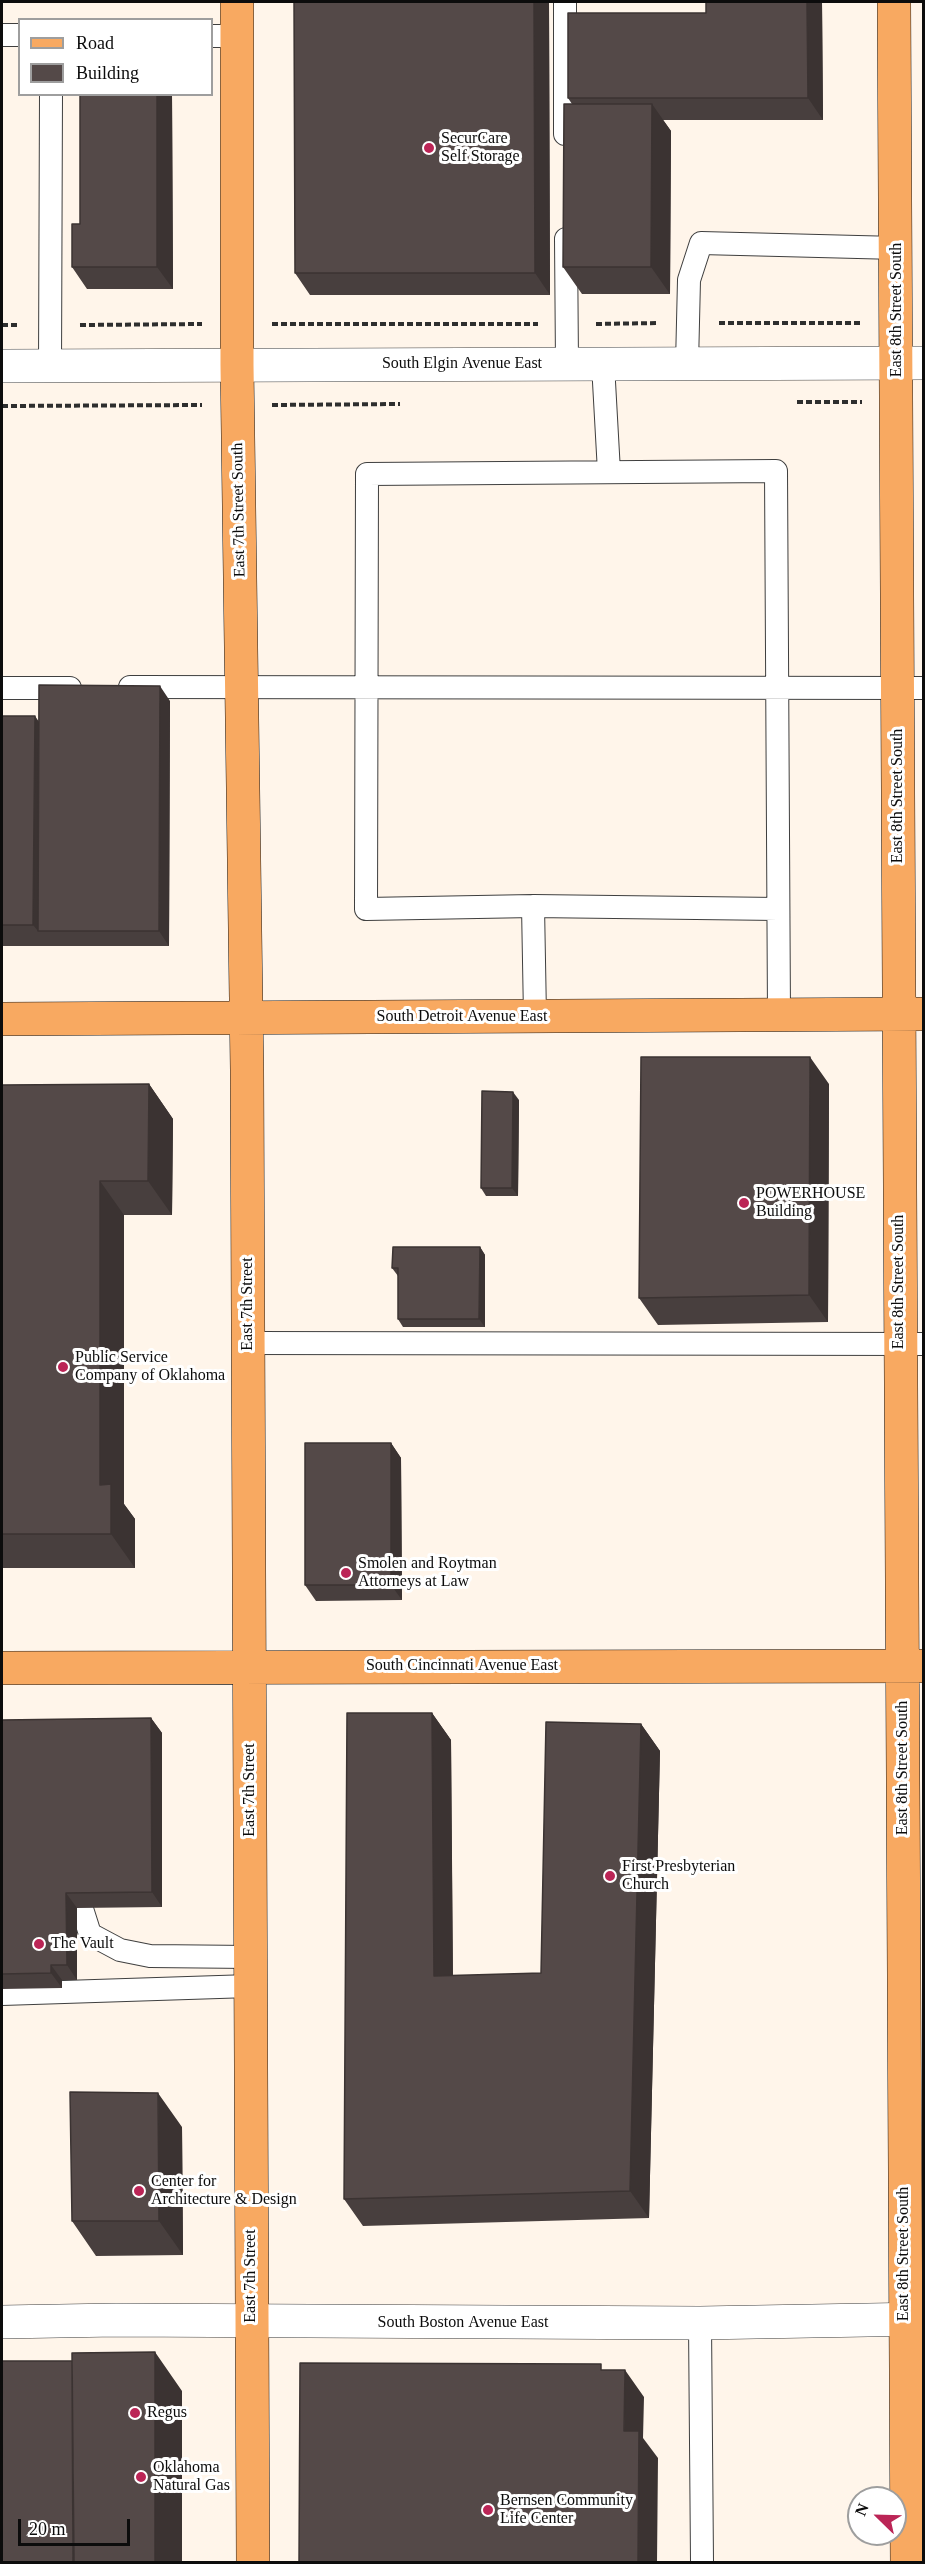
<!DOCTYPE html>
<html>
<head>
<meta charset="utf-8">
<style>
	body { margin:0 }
	#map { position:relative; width:925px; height:2564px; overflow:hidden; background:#fff5ea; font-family:"Times New Roman",serif }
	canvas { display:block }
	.frame { position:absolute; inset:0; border:3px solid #0c0c0c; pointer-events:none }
	.legend { position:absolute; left:18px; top:18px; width:195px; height:78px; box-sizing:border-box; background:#fff; border:2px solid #9e9e9e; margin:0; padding:8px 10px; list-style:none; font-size:18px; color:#0c0c0c }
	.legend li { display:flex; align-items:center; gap:12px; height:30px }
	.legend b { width:30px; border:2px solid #9e9e9e }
	.north { position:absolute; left:847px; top:2486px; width:60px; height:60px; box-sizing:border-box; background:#fff; border:2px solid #9e9e9e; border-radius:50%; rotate:293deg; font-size:16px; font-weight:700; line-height:24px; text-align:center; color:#0c0c0c }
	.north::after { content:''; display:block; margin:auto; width:21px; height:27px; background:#bb2556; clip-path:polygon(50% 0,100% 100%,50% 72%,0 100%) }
	.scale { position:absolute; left:18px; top:2519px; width:112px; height:27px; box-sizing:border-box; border:3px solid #0c0c0c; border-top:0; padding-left:8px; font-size:18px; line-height:21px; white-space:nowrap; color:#0c0c0c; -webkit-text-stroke:4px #fff; paint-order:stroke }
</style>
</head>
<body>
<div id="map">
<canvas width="925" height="2564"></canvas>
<div class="frame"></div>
<ul class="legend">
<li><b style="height:8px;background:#f8a961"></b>Road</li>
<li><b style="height:16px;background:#544948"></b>Building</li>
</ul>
<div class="north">N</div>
<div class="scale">20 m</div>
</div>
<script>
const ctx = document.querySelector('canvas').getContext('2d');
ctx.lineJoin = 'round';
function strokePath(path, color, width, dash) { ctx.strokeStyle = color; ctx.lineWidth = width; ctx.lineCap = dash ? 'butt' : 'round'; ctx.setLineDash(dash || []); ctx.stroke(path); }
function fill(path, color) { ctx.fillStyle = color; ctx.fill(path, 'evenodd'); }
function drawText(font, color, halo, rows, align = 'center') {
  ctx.font = font + ' "Times New Roman",serif'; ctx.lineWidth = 6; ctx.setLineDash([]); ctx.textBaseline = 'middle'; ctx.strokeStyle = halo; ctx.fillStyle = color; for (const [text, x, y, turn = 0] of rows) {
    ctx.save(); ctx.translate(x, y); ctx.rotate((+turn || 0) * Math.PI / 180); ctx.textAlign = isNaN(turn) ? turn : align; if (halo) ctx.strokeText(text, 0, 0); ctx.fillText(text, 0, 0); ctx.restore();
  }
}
const path = new Path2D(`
	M719 323H862
	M272 324H538
	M596 324 658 323
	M2 325H19
	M80 325 202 324
	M797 402H862
	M272 405 400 404
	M2 406 202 405`);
const service = new Path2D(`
	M2 35H20
	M212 36H237
	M565 134V2
	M566 239 567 364
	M603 364 609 472
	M687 364 689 280 701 243 897 248
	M50 365 51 94
	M130 687 924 688
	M2 688H70
	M533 906 535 1016
	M778 909 533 906 366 909 367 474 776 471C776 652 777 833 779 1015
	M248 1343 924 1344
	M77 1879 78 1896 90 1934 120 1950 150 1956 250 1957
	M2 1994 250 1986
	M700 2323 702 2562`);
const tertiary = new Path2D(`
	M2 366 924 363
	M2 2322 116 2320 700 2323 924 2319`);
const primary = new Path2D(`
	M237 2V365L247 1070 253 2562
	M894 2 907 2562
	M2 1019 924 1014
	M2 1668 924 1666`);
const wall = new Path2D(`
	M294 2H549L550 295H310L295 273Z
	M706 2H822L823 120H663L671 131 670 294H582L563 267 572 104 568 98 706 13Z
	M80 94H172L173 289H87L72 267 80 224Z
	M170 701 169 946H2V716L39 722Z
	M149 1084 173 1119 172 1215H124V1504L135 1519V1568H2V1085Z
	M829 1084 828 1322 658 1325 639 1298Z
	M519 1100 518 1196H486L481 1188Z
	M480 1247 485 1255V1327H403L398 1319V1276L392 1268Z
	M391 1443 401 1458 402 1600 316 1601 305 1585Z
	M432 1713 451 1740 453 1976 541 1973 641 1724 660 1751 649 2218 363 2226 344 2199Z
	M151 1718 162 1733V1907L77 1908V1980H62V1988L2 1989V1720Z
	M182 2127 183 2255 96 2256 72 2221Z`);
const shadedWall = new Path2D(`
	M534 2H549L550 295 535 273Z
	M807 2H822L823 120 808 98Z
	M157 94H172L173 289 157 267Z
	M652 104 671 131 670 294 651 267Z
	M160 686 170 701 169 946 159 931Z
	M35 716 50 738 38 931 33 925Z
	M810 1057 829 1084 828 1322 809 1295Z
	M149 1084 173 1119 172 1215 148 1181Z
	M513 1092 519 1100 518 1196 512 1188Z
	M100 1181 124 1215V1504L135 1519V1568L111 1534 100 1485Z
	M480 1247 485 1255V1327L479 1319Z
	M391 1443 401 1458 402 1600 391 1585Z
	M432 1713 451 1740 453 2003 434 1976Z
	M151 1718 162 1733V1907L152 1892Z
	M641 1724 660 1751 649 2218 630 2191Z
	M66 1893 77 1908V1980L67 1965Z
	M51 1965 62 1980V1988L51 1973Z
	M158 2093 182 2127 183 2255 159 2221Z
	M155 2352 182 2391V2562H155Z
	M625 2370 644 2397 643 2438 658 2458 657 2562H638L624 2431Z`);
const building = new Path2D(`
	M294 2H534L535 273H295Z
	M706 2H807L808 98H568V13H706Z
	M80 94H157V267H72V224H80Z
	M564 104H652L651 267H563Z
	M39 685 160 686 159 931H38Z
	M2 716H35L33 925H2Z
	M641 1057H810L809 1295 639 1298Z
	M149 1084 148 1181H100V1485L111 1484V1534H2V1085Z
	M482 1091 513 1092 512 1188H481Z
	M393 1247H480L479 1319H398V1268H392Z
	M305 1443H391V1585H305Z
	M347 1713H432L434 1976 541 1973 546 1722 641 1724 630 2191 344 2199Z
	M151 1718 152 1892 66 1893 67 1965H51V1973L2 1974V1720Z
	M70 2092 158 2093 159 2221H72Z
	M155 2352V2562H169H74L72 2353Z
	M2 2361H72L73 2562H2Z
	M300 2363 601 2364V2370H625L624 2431H639L638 2562H299Z`);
const markers = [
	[429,148,6,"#bb2556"],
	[744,1203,6,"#bb2556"],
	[63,1367,6,"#bb2556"],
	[346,1573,6,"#bb2556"],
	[610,1876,6,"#bb2556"],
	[39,1944,6,"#bb2556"],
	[139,2191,6,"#bb2556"],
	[135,2413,6,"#bb2556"],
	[141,2477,6,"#bb2556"],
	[488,2510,6,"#bb2556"]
];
const poiNames = [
	["SecurCare",441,139],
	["Self Storage",441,157],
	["POWERHOUSE",756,1194],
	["Building",756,1212],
	["Public Service",75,1358],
	["Company of Oklahoma",75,1376],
	["Smolen and Roytman",358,1564],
	["Attorneys at Law",358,1582],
	["First Presbyterian",622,1867],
	["Church",622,1885],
	["The Vault",51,1944],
	["Center for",151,2182],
	["Architecture & Design",151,2200],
	["Regus",147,2413],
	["Oklahoma",153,2468],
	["Natural Gas",153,2486],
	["Bernsen Community",500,2501],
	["Life Center",500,2519]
];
const streetNames = [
	["East 8th Street South",897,310,-90],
	["South Elgin Avenue East",462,364],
	["East 7th Street South",239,510,-91],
	["East 8th Street South",898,796,-90],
	["South Detroit Avenue East",462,1017],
	["East 8th Street South",899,1282,-90],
	["East 7th Street",248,1304,-90],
	["South Cincinnati Avenue East",462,1666],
	["East 8th Street South",903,1768,-90],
	["East 7th Street",250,1790,-90],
	["East 8th Street South",904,2254,-90],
	["East 7th Street",251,2276,-90],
	["South Boston Avenue East",463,2323]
];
strokePath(service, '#3f3f3f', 24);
strokePath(tertiary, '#3f3f3f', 34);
strokePath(primary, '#1d1d1d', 34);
strokePath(path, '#2e2e2e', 4, [6, 3]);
strokePath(service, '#fff', 22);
strokePath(tertiary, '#fff', 33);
strokePath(primary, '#f8a961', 33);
fill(wall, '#483f3e');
fill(shadedWall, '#3b3332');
fill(building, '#544948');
strokePath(building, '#3b3332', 1.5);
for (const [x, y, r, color] of markers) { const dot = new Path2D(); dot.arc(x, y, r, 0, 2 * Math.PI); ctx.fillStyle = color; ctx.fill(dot); strokePath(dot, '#fff', 2); }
drawText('16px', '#0c0c0c', '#fff', poiNames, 'left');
drawText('16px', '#0c0c0c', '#fff', streetNames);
</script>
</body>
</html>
